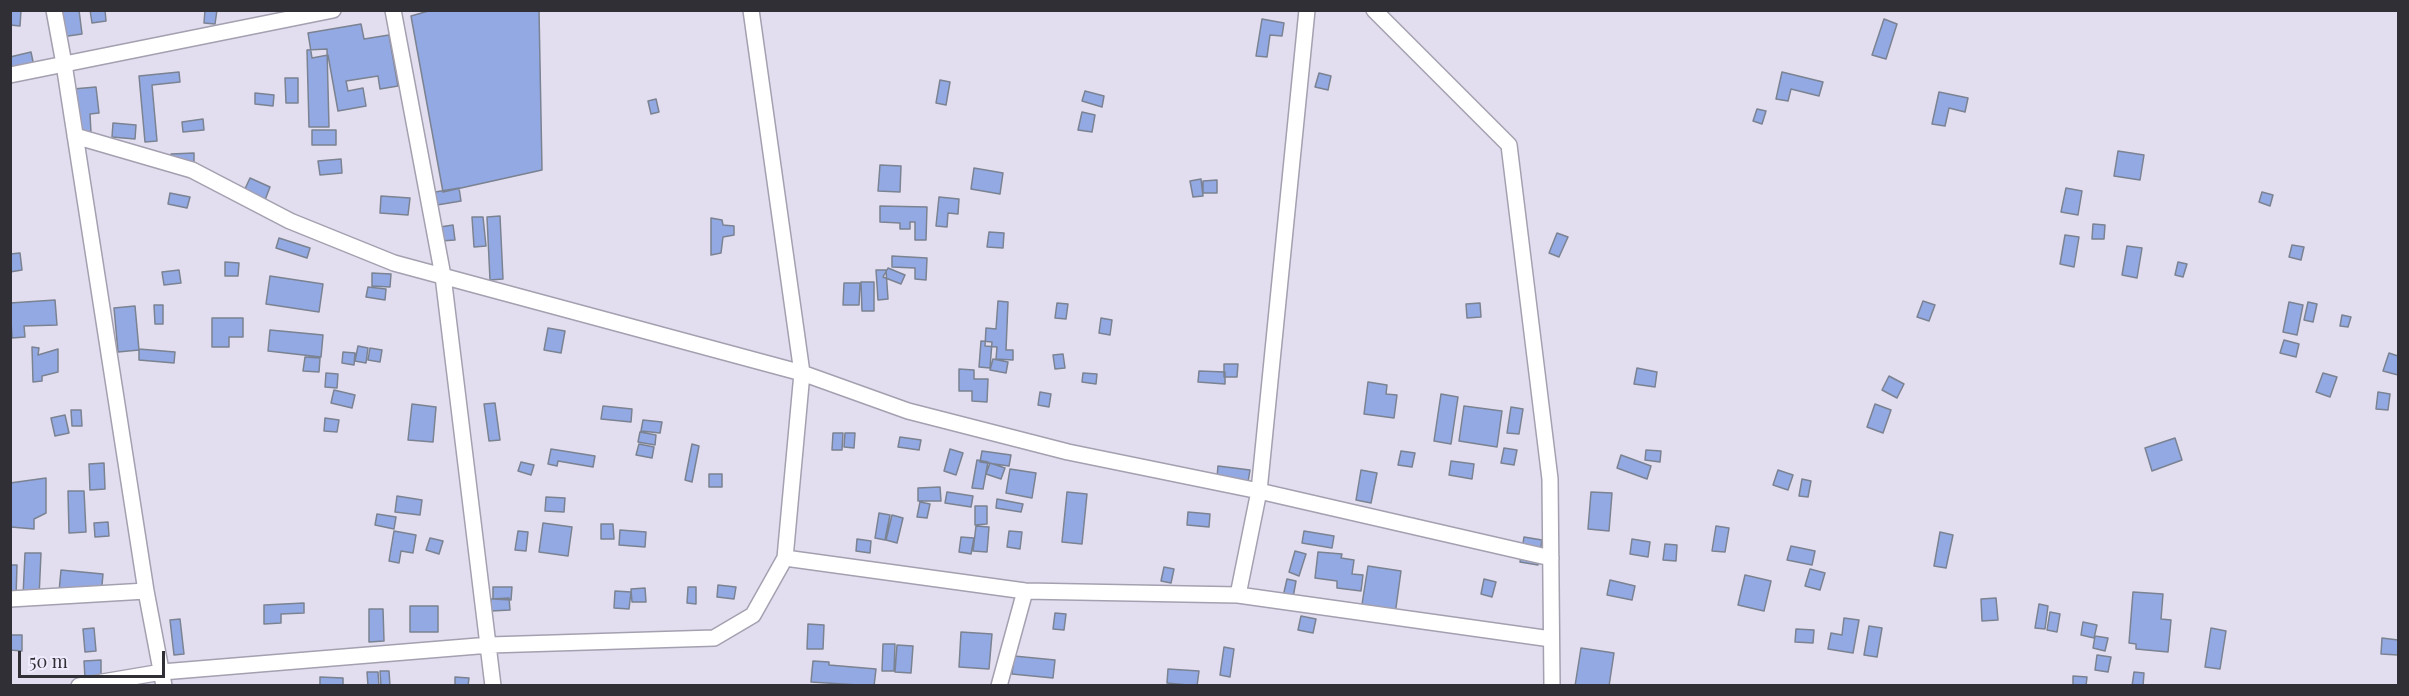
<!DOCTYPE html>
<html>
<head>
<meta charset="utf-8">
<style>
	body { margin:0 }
	#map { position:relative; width:2409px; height:696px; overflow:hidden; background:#e2deef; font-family:"Playfair Display",serif }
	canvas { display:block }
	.frame { position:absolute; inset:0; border:12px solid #302f35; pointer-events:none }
	.scale { position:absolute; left:18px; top:651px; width:147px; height:27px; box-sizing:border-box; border:3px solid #302f35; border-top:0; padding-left:8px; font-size:18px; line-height:21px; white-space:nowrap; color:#302f35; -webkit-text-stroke:4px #efebfd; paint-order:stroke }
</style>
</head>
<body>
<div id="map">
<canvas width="2409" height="696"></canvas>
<div class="frame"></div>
<div class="scale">50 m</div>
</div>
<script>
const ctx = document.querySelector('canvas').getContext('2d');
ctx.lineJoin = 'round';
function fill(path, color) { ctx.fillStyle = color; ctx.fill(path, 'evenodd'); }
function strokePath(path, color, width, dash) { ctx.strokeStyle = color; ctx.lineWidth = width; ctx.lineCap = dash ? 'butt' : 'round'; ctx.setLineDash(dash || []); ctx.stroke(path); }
const building = new Path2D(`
	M10 10H21L20 26 10 25Z
	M57 10H79L82 34 61 37Z
	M90 10H105L106 21 92 23Z
	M205 10H217L215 24 204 23Z
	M432 10H539L542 170 443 192 411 16Z
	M1262 19 1284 23 1282 36 1270 35 1267 57 1256 56Z
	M1884 19 1897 24 1886 59 1872 55Z
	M361 24 364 39 389 35 398 86 380 89 378 76 346 81 348 91 363 88 366 106 338 111 328 55 312 58 308 33Z
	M327 49 329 127H309L307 50Z
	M31 52 36 76 10 81V57Z
	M179 72 180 82 152 85 157 141 145 142 139 76Z
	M1782 72 1823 82 1819 96 1791 89 1788 101 1776 99Z
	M1319 73 1331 76 1328 90 1315 87Z
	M285 78H298V103H286Z
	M940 80 950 82 946 105 936 103Z
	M96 87 99 113 90 114 91 133 77 135 73 89Z
	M1085 91 1104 96 1102 107 1082 101Z
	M1939 92 1968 98 1965 112 1949 108 1945 126 1932 124Z
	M255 93 274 95 273 106 255 104Z
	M656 99 659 112 651 114 648 101Z
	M1757 109 1766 111 1762 124 1753 121Z
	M1082 112 1095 115 1092 132 1078 130Z
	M203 119 204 130 183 132 182 122Z
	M113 123 136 125 135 139 112 137Z
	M312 130H336V145H312Z
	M2118 151 2144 155 2140 180 2114 176Z
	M194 153V170L171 171V154Z
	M341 159 342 173 320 175 318 161Z
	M880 165 901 166 900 192 878 191Z
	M974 168 1003 173 1000 194 971 189Z
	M250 178 270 187 265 200 244 191Z
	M1201 179 1203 196 1193 197 1190 181Z
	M1217 180V193H1203V181Z
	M459 188 461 201 437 205 435 192Z
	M2066 188 2082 191 2078 215 2061 212Z
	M2262 192 2273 195 2270 206 2259 202Z
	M170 193 190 197 187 208 168 204Z
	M381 196 410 198 408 215 380 213Z
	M939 197 959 199 958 214 948 213 947 227 936 226Z
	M880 206 927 207 926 240H915V222H910V229H900V223L880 222Z
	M500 216 503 279 490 280 487 217Z
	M472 217H483L486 246 474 247Z
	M711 218 722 220 723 225 734 226V235L723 237 721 253 711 255Z
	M2093 224 2105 225 2104 239H2092Z
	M453 225 455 240 441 241 440 227Z
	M989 232 1004 233 1003 248 987 247Z
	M1557 233 1568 237 1559 257 1549 253Z
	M2065 235 2079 237 2074 267 2060 264Z
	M279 238 310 248 307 258 276 248Z
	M2292 245 2304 247 2301 260 2289 257Z
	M2127 246 2142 248 2137 278 2122 275Z
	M20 253 22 270 10 272V254Z
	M892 256 927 258 926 280 915 279V268L892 267Z
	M225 262 239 263 238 276H225Z
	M2178 262 2187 264 2183 277 2175 275Z
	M888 268 905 275 901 284 883 277Z
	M179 270 181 283 164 285 162 272Z
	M876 270H886L888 299 878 300Z
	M372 273 391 274 390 287 372 286Z
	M270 276 323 284 319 312 266 304Z
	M861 282H874V311H862Z
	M844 283H860L859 305H843Z
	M368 287 386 289 385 300 366 297Z
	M55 300 57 325 24 326 25 337 12 338 10 303Z
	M998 301 1008 302 1006 350H1013V360L996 359 997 347 985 346 986 328 996 329Z
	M1923 301 1935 305 1929 321 1917 317Z
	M2289 302 2303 305 2297 335 2283 332Z
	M2308 302 2317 304 2313 322 2304 320Z
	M1057 303 1068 304 1066 319 1055 318Z
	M1480 303 1481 317 1467 318 1466 304Z
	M154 305H163V324H155Z
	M135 306 139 350 118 352 114 308Z
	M2342 315 2351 317 2348 327 2340 326Z
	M212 318H243V337H229V347H212Z
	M1101 318 1112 320 1110 335 1099 333Z
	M548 328 565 331 561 353 544 350Z
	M270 330 323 335 321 357 268 351Z
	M2284 340 2299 344 2296 357 2280 353Z
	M981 341 992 342 990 368 979 367Z
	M358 346 368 348 366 363 355 361Z
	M32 347 39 348 38 355 58 349V372L42 376V381L33 382Z
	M370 348 382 350 380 362 368 360Z
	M139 349 175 352 174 363 139 360Z
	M343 352 355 353 354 365 342 363Z
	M2389 353 2398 356V375L2383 371Z
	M1063 354 1065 368 1055 369 1053 355Z
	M305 357 320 358 319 372 303 371Z
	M993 359 1008 362 1006 373 990 370Z
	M1224 364H1238L1237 377H1224Z
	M1637 368 1657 372 1655 387 1634 384Z
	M959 369 974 370V379H988L987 402 972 401V391H959Z
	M1199 371 1225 372V384L1198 382Z
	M326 373 338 374 337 388 325 387Z
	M1083 373 1097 374 1096 384 1082 382Z
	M2323 373 2337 377 2330 397 2316 392Z
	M1889 376 1904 384 1897 398 1882 390Z
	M1368 382 1387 385 1386 394 1397 395 1394 418 1364 414Z
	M334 390 355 395 352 408 331 403Z
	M1040 392 1051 394 1049 407 1038 405Z
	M2378 392 2390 394 2388 410 2376 409Z
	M1441 394 1458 397 1451 444 1434 441Z
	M495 403 500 440 489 441 484 404Z
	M412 404 436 407 433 442 408 440Z
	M1875 404 1891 410 1883 433 1867 427Z
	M603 406 632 409 631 422 601 419Z
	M1464 406 1502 411 1497 447 1459 441Z
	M1511 407 1523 409 1519 434 1507 433Z
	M71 410H81L82 426H72Z
	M65 415 69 433 55 436 51 418Z
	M325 418 339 420 337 432 324 431Z
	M643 420 662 422 660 433 641 431Z
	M640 432 656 435 655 445 638 442Z
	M833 433H843L842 450H832Z
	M845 433H855L854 448 844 447Z
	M900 437 921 440 919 450 898 447Z
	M2175 438 2182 460 2152 471 2145 448Z
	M639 444 654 447 652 458 636 455Z
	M692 444 699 446 692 482 685 480Z
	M1504 448 1517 450 1514 465 1501 463Z
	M551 449 595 456 593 467 558 461 557 466 548 464Z
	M950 449 963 453 956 475 944 471Z
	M1646 450 1661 451 1660 462 1645 460Z
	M982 451 1011 455 1009 466 980 462Z
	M1401 451 1415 453 1412 467 1398 465Z
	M1621 455 1651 466 1647 479 1617 468Z
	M977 460 988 462 983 489 972 488Z
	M1451 461 1474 464 1472 479 1449 475Z
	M521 462 534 465 531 475 518 471Z
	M104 463 105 489 90 490 89 464Z
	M990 463 1005 468 1001 479 986 474Z
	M1218 466 1250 470 1248 482 1217 477Z
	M1010 469 1036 473 1032 498 1006 493Z
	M1361 470 1377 473 1371 503 1356 500Z
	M1778 470 1793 475 1788 490 1773 485Z
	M709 474H722V487H709Z
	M46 478V513L34 519V529L11 527 10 483Z
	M1802 479 1811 481 1808 497 1799 496Z
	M940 487 941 501H918V488Z
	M68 491H84L86 532 69 533Z
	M947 492 973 496 971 507 945 503Z
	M1067 492 1087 494 1082 544 1062 542Z
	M1591 492 1612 493 1609 531 1588 529Z
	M397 496 422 500 420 515 395 512Z
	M546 497 565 498 564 512 545 511Z
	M997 499 1023 504 1021 512 996 508Z
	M920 502 930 504 927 518 917 517Z
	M975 506H987V524L975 525Z
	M1188 512 1210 514 1209 527 1187 525Z
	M879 513 890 515 885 540 875 538Z
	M377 514 396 517 394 529 375 525Z
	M892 515 903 518 897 543 886 540Z
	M108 522 109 536 95 537 94 523Z
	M543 523 572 527 568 556 539 552Z
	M601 524H613L614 539H601Z
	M976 526 989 527 987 552 973 551Z
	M1716 526 1729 528 1725 552 1712 551Z
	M620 530 646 532 645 547 619 545Z
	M394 531 416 535 413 553 401 551 399 563 389 561Z
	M518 531 528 532 526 551 515 550Z
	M1009 531 1022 532 1020 549 1007 547Z
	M1304 531 1334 536 1332 548 1302 543Z
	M1940 532 1953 535 1946 568 1934 566Z
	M961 537 974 538 971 554 959 552Z
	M1524 537 1542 540 1538 565 1520 562Z
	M430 538 443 541 439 554 426 550Z
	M857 539 871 541 870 553 856 551Z
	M1632 539 1650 542 1648 557 1630 554Z
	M1665 544 1677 545 1676 561 1663 560Z
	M1791 546 1815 551 1812 565 1787 560Z
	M1295 551 1306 554 1299 576 1289 572Z
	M1318 552 1342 554 1341 558 1354 560 1352 574 1363 575 1361 591 1337 588V581L1315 578Z
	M25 553H41L39 597 23 596Z
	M10 565H17L16 597H10Z
	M1368 566 1401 571 1394 622 1360 617Z
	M1164 567 1174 569 1171 583 1161 581Z
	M1810 569 1825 573 1820 590 1805 586Z
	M61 570 103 574 101 596 59 592Z
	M1745 575 1771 581 1764 611 1738 605Z
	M1287 579 1296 581 1292 603 1282 601Z
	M1484 579 1496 582 1492 597 1481 594Z
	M1610 580 1635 586 1632 600 1607 595Z
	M718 585 736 587 734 599 717 597Z
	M493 587H512L511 600 493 599Z
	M688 587H696V604L687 603Z
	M645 588 646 602H632L631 589Z
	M615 591 631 592 629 609 614 608Z
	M2133 592 2163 594 2161 619 2171 620 2168 652 2136 649V644L2129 643Z
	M509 598 510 610 491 611V599Z
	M1996 598 1998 620 1982 621 1981 599Z
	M304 603V613L281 614V623L264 624V605Z
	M2039 604 2048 606 2045 629 2035 628Z
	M410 606H438V632H410Z
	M369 609H383L384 641 369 642Z
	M2050 612 2060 614 2057 632 2047 630Z
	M1055 613 1066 614 1064 630 1053 629Z
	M1301 616 1316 619 1313 633 1298 630Z
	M1844 618 1859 620 1853 653 1828 649 1831 633 1842 635Z
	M180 619 184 654 174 655 170 620Z
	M2083 622 2097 625 2094 638 2081 635Z
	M808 624 824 625 823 649H807Z
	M1869 626 1882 628 1877 657 1864 655Z
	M94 628 96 651 85 652 83 629Z
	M2211 628 2226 631 2220 669 2205 667Z
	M1796 629 1814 630 1813 643 1795 642Z
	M961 632 992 634 989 669 959 667Z
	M10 635H22V651L10 650Z
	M2095 636 2108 638 2105 651 2093 648Z
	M2382 638 2398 640V655L2381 654Z
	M883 644H895L894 671H882Z
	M897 645 913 646 911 673 895 672Z
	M1224 647 1234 649 1230 677 1220 675Z
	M1581 648 1614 653 1609 686H1575Z
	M2097 655 2111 657 2108 672 2095 670Z
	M1014 656 1055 660 1053 678 1012 674Z
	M101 660V677L85 678 84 661Z
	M813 661 829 662V665L876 669 874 686 811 682Z
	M1168 669 1199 671 1197 686 1167 683Z
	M380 671H389L390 686H381Z
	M367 672H378L379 686H368Z
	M2134 672 2144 673 2143 686H2132Z
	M2073 676 2087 677 2086 686H2073Z
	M320 677 343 678V686H320Z
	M455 677 469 678 468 686H455Z`);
const street = new Path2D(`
	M54 10 64 64 146 591 164 686
	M393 10 443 276 493 686
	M1374 10 1509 145 1550 479 1552 686
	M10 75 333 10
	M75 136 192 170 290 221 394 263 802 373 908 411 1068 452 1259 491 1551 558
	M785 558 1025 591 1238 595 1551 639
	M1238 595 1259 491 1307 10
	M10 599 146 591
	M79 686 162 672 490 645 714 638 753 615 785 558 802 373 751 10
	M999 686 1025 591`);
fill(building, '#92a9e3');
strokePath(building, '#7b8291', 1.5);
strokePath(street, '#a4a0b0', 18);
strokePath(street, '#fff', 15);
</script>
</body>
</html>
